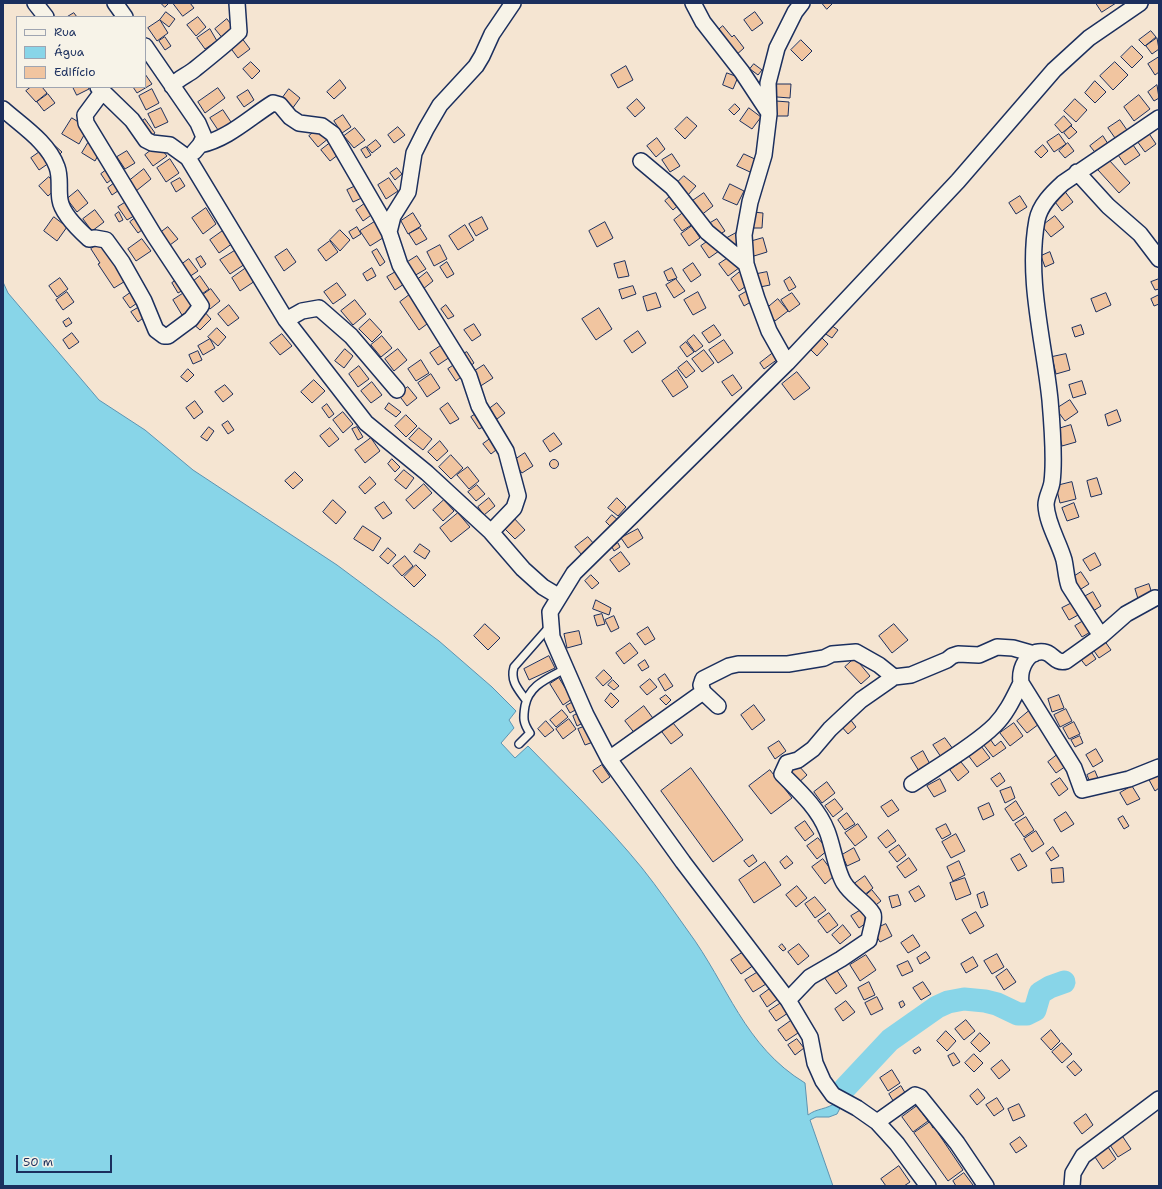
<!DOCTYPE html>
<html>
<head>
<meta charset="utf-8">
<style>
	body { margin:0 }
	#map { position:relative; width:1162px; height:1189px; overflow:hidden; background:#f5e5d2; font-family:"Shantell Sans",sans-serif }
	canvas { display:block }
	.frame { position:absolute; inset:0; border:4px solid #1b2f5e; pointer-events:none }
	.legend { position:absolute; left:16px; top:16px; width:130px; height:72px; box-sizing:border-box; background:#f7f3e8; border:1px solid #9fa5b1; margin:0; padding:5px 7px; list-style:none; font-size:12px; color:#1b2f5e }
	.legend li { display:flex; align-items:center; gap:8px; height:20px }
	.legend b { width:20px; border:1px solid #9fa5b1 }
	.scale { position:absolute; left:16px; top:1155px; width:96px; height:18px; box-sizing:border-box; border:2px solid #1b2f5e; border-top:0; padding-left:5px; font-size:12px; line-height:14px; white-space:nowrap; color:#1b2f5e; -webkit-text-stroke:3px #f7f3e8; paint-order:stroke }
</style>
</head>
<body>
<div id="map">
<canvas width="1162" height="1189"></canvas>
<div class="frame"></div>
<ul class="legend">
<li><b style="height:5px;background:#f7f3e8"></b>Rua</li>
<li><b style="height:11px;background:#88d5e8"></b>Água</li>
<li><b style="height:11px;background:#f1c5a0"></b>Edifício</li>
</ul>
<div class="scale">50 m</div>
</div>
<script>
const ctx = document.querySelector('canvas').getContext('2d');
ctx.lineJoin = 'round';
function fill(path, color) { ctx.fillStyle = color; ctx.fill(path, 'evenodd'); }
function strokePath(path, color, width, dash) { ctx.strokeStyle = color; ctx.lineWidth = width; ctx.lineCap = dash ? 'butt' : 'round'; ctx.setLineDash(dash || []); ctx.stroke(path); }
const water = new Path2D(`
	M3 282 8 293 99 400 145 430 193 470 337 565 439 641 492 687 516 711 509 720 514 728 501 743 515 758 528 746C567 786 607 825 642 868 658 888 673 910 688 931 728 985 744 1046 805 1083L808 1115C817 1108 826 1110 837 1102L839 1088 843 1082 867 1066 851 1087 837 1114 829 1117H816L810 1120 833 1186H3Z`);
const river = new Path2D(`
	M845 1088 890 1040 937 1007 948 1002 964 999 985 1001 997 1004 1018 1014H1027L1035 1010 1040 993 1050 987 1064 982`);
const building = new Path2D(`
	M161 3H169L165 7Z
	M173 3H190L194 8 183 16Z
	M822 3H833L827 9Z
	M1096 3H1116L1102 12Z
	M166 12 175 19 169 27 160 20Z
	M755 12 763 23 752 31 744 20Z
	M74 13 77 17H67Z
	M198 17 206 27 196 36 187 25Z
	M227 19 236 31 224 40 215 29Z
	M160 20 168 33 157 41 148 28Z
	M723 26 732 37 734 35 744 48 735 56 716 32Z
	M210 29 217 41 205 49 197 38Z
	M1151 31 1156 37 1145 46 1139 40Z
	M165 37 171 46 165 50 159 41Z
	M241 37 250 49 238 58 229 46Z
	M1157 38 1159 49 1152 54 1146 46Z
	M801 40 812 51 802 61 791 50Z
	M1132 46 1143 57 1132 68 1121 57Z
	M1159 57V72L1155 75 1148 64Z
	M251 62 260 71 252 79 243 69Z
	M1115 62 1128 75 1113 90 1100 76Z
	M754 64 762 70 758 75 750 69Z
	M626 66 633 80 618 88 611 75Z
	M727 73 738 77 733 89 723 85Z
	M145 74 152 84 137 93 133 87H145Z
	M340 80 346 88 334 99 327 92Z
	M1095 81 1106 92 1095 103 1085 93Z
	M777 84H791L790 98 777 97Z
	M1157 85 1159 98 1154 101 1148 92Z
	M31 87H42L47 93 36 102 26 91Z
	M73 87H88L89 89 77 95Z
	M218 88 225 98 205 113 198 102Z
	M152 89 159 103 146 110 139 96Z
	M289 89 300 98 292 109 281 100Z
	M248 90 254 100 244 107 237 97Z
	M48 94 55 103 44 111 37 102Z
	M1139 95 1150 109 1134 121 1124 107Z
	M637 99 645 108 635 117 627 108Z
	M1075 99 1087 110 1076 122 1064 111Z
	M776 101 789 102 788 116H775Z
	M735 104 740 109 734 115 729 110Z
	M161 108 168 122 155 128 148 114Z
	M749 108 761 117 752 129 740 121Z
	M223 110 233 125 220 133 210 118Z
	M343 115 351 127 342 133 334 121Z
	M1064 116 1072 125 1062 133 1055 125Z
	M687 117 697 126 685 139 675 129Z
	M72 118 88 128 79 144 62 134Z
	M145 119 155 133 148 138 139 124Z
	M1120 120 1127 130 1115 138 1108 128Z
	M1071 126 1077 132 1069 139 1064 133Z
	M320 127 329 138 318 147 309 136Z
	M398 127 405 135 394 143 388 135Z
	M355 128 365 140 354 148 344 136Z
	M1148 132 1156 144 1145 152 1137 141Z
	M1059 134 1066 144 1054 152 1047 142Z
	M1103 136 1110 147 1098 156 1090 146Z
	M657 138 665 149 656 157 647 146Z
	M334 140 343 151 330 161 321 150Z
	M376 140 381 146 372 153 367 147Z
	M1131 142 1140 155 1125 165 1116 152Z
	M52 143 62 152 57 157 47 148Z
	M88 143 101 150 95 161 82 153Z
	M1068 143 1074 151 1065 158 1059 151Z
	M158 145 167 156 153 166 145 155Z
	M1043 145 1048 151 1041 158 1035 152Z
	M366 147 371 155 366 158 361 150Z
	M41 151 49 163 39 170 31 158Z
	M127 151 135 163 125 169 117 157Z
	M672 154 680 166 670 172 662 160Z
	M744 154 757 160 750 172 737 166Z
	M170 159 179 173 166 182 157 168Z
	M1109 160 1130 183 1119 193 1098 170Z
	M109 168 116 176 107 183 101 174Z
	M397 168 402 174 395 180 390 173Z
	M144 169 151 179 136 191 129 181Z
	M684 176 696 186 687 196 675 185Z
	M49 177 58 187 48 196 39 186Z
	M180 178 185 186 176 192 171 183Z
	M389 178 398 191 386 199 378 185Z
	M117 181 122 188 112 195 108 188Z
	M360 184 366 196 353 202 347 190Z
	M730 184 744 191 737 205 723 199Z
	M1063 189 1073 202 1062 211 1052 198Z
	M78 190 88 203 77 212 67 199Z
	M674 193 682 202 673 210 665 201Z
	M704 193 713 206 700 216 691 202Z
	M1020 196 1027 207 1016 214 1009 203Z
	M131 199 139 213 127 220 118 207Z
	M367 202 374 213 363 221 356 210Z
	M206 208 216 224 203 234 192 218Z
	M95 210 104 222 92 231 83 219Z
	M119 212 123 220 119 222 115 215Z
	M684 212 693 224 682 231 674 220Z
	M753 212 763 213 762 228H752Z
	M413 213 421 226 408 234 401 221Z
	M139 215 147 226 138 233 130 222Z
	M1055 216 1064 227 1051 237 1042 226Z
	M54 217 67 227 57 241 44 231Z
	M482 217 488 229 476 236 469 224Z
	M717 219 725 231 716 237 707 225Z
	M376 221 386 236 370 246 360 231Z
	M605 222 613 238 597 247 589 231Z
	M465 225 474 240 458 250 449 236Z
	M692 226 700 238 689 246 681 234Z
	M168 227 178 239 166 248 156 236Z
	M357 227 361 234 353 239 349 232Z
	M420 228 427 239 416 245 409 234Z
	M224 230 233 243 219 253 210 240Z
	M340 230 350 240 340 251 330 240Z
	M736 233 744 244 734 250 727 238Z
	M763 238 767 252 754 256 749 242Z
	M142 239 151 251 136 261 128 249Z
	M711 239 719 251 709 258 701 246Z
	M102 241 127 280 114 288 98 264 100 263 91 249Z
	M330 241 338 252 326 261 318 250Z
	M440 245 447 259 434 266 427 252Z
	M287 249 296 262 284 271 275 257Z
	M377 249 385 262 380 266 372 252Z
	M236 250 245 264 230 274 220 260Z
	M1050 252 1054 263 1045 267 1041 256Z
	M201 256 206 264 201 268 196 259Z
	M417 256 426 269 414 276 406 263Z
	M731 256 739 268 728 276 719 264Z
	M189 259 198 271 186 279 178 267Z
	M625 261 629 276 618 278 614 264Z
	M447 262 454 274 447 278 440 267Z
	M693 263 701 275 691 282 683 270Z
	M246 268 255 281 240 291 232 278Z
	M372 268 376 276 367 281 363 274Z
	M672 268 677 278 668 281 664 272Z
	M399 270 407 282 395 290 387 277Z
	M741 271 749 284 739 291 731 279Z
	M427 272 433 281 423 289 417 280Z
	M767 272 770 285 760 287 757 274Z
	M200 276 209 289 199 296 190 284Z
	M790 277 796 287 789 291 784 281Z
	M60 278 68 289 57 297 49 286Z
	M180 278 187 288 178 293 172 283Z
	M676 279 685 291 674 298 666 285Z
	M1159 279V289L1155 290 1151 282Z
	M337 283 346 295 333 304 324 292Z
	M633 286 636 294 622 299 619 290Z
	M211 289 220 301 210 309 200 297Z
	M749 290 754 300 744 306 739 296Z
	M133 291 140 301 130 308 123 298Z
	M187 291 196 307 182 315 173 300Z
	M67 292 74 302 63 310 56 300Z
	M698 292 706 308 693 315 684 300Z
	M412 293 431 321 419 330 400 302Z
	M656 293 661 307 647 311 643 297Z
	M792 293 800 304 789 312 781 300Z
	M1106 293 1111 305 1096 312 1091 299Z
	M1159 295V304L1154 306 1151 299Z
	M778 299 788 311 775 321 766 309Z
	M355 300 366 314 353 325 341 311Z
	M229 305 239 318 228 326 218 314Z
	M446 305 454 316 448 319 441 309Z
	M141 306 147 315 138 322 131 312Z
	M599 308 612 329 596 340 582 319Z
	M203 310 211 319 200 330 191 322Z
	M69 318 72 323 66 327 63 322Z
	M370 319 382 332 372 342 359 329Z
	M474 324 481 335 472 341 464 330Z
	M714 325 721 335 709 343 702 333Z
	M831 325 838 330 832 338 824 333Z
	M1081 325 1084 334 1075 337 1072 328Z
	M217 328 226 337 218 346 208 337Z
	M638 331 646 343 632 353 624 341Z
	M72 333 79 342 69 349 63 340Z
	M282 334 292 346 280 355 270 343Z
	M694 335 703 346 695 352 687 341Z
	M382 336 392 348 381 357 371 345Z
	M822 338 828 344 817 356 810 349Z
	M210 339 215 348 203 355 198 346Z
	M724 340 733 353 718 363 709 350Z
	M686 342 694 352 687 357 680 347Z
	M442 345 450 357 438 365 430 353Z
	M345 349 353 356 344 368 335 361Z
	M398 349 407 360 394 371 385 359Z
	M704 350 714 363 702 372 692 359Z
	M198 351 202 360 193 364 189 355Z
	M467 352 474 363 469 367 461 355Z
	M773 353 778 359 764 369 760 363Z
	M1066 354 1070 370 1056 374 1052 357Z
	M421 360 429 373 416 381 408 369Z
	M687 361 695 371 686 378 678 368Z
	M457 363 465 374 456 381 448 369Z
	M484 365 493 378 479 387 470 374Z
	M359 366 369 379 358 387 349 374Z
	M188 369 194 375 187 382 181 377Z
	M677 370 688 387 673 397 662 381Z
	M797 372 810 388 794 400 782 384Z
	M431 374 440 388 427 397 418 383Z
	M733 375 742 388 732 396 722 382Z
	M314 380 325 391 312 403 301 392Z
	M1082 381 1086 394 1073 398 1069 385Z
	M372 382 382 395 371 403 361 391Z
	M225 385 233 394 223 402 215 392Z
	M408 387 417 398 407 406 398 394Z
	M1070 400 1078 412 1065 421 1056 409Z
	M195 401 203 412 194 419 186 408Z
	M389 403 401 412 396 417 385 409Z
	M448 403 459 419 450 424 440 409Z
	M497 403 505 413 497 419 489 409Z
	M327 404 334 414 329 418 322 408Z
	M1117 410 1121 421 1108 426 1105 415Z
	M343 412 353 424 343 433 333 420Z
	M479 412 487 425 479 429 471 417Z
	M406 415 417 426 406 437 395 426Z
	M228 421 234 430 228 434 222 425Z
	M1071 425 1076 442 1062 446 1058 429Z
	M209 427 214 431 207 441 201 437Z
	M357 427 363 437 358 440 352 429Z
	M330 428 339 439 329 447 320 436Z
	M419 428 432 439 423 450 409 439Z
	M554 433 562 444 550 452 543 441Z
	M494 436 501 446 491 454 483 444Z
	M371 438 380 451 365 463 355 450Z
	M440 441 448 451 437 461 428 452Z
	M525 453 533 466 522 473 513 461Z
	M451 455 463 468 451 479 439 467Z
	M392 459 400 467 395 472 388 464Z
	M549.5 464a4.5 4.5 0 1 1 9 0a4.5 4.5 0 1 1-9 0Z
	M468 467 479 481 469 489 457 475Z
	M404 470 414 478 406 489 395 480Z
	M295 472 303 480 293 489 285 481Z
	M370 477 376 484 365 494 359 487Z
	M1097 478 1102 494 1091 497 1087 481Z
	M1072 482 1076 499 1060 503 1056 486Z
	M424 484 432 493 414 509 406 500Z
	M477 485 485 494 476 501 468 492Z
	M489 498 495 506 484 515 478 507Z
	M617 498 626 507 618 516 608 508Z
	M333 500 346 512 336 524 323 512Z
	M444 500 454 511 443 521 433 510Z
	M384 502 392 513 383 519 375 508Z
	M1074 503 1079 517 1067 521 1062 508Z
	M458 513 470 527 451 542 440 528Z
	M612 515 618 520 611 527 606 522Z
	M512 516 525 530 515 539 502 526Z
	M363 526 381 538 373 551 354 539Z
	M638 529 643 538 628 548 621 538Z
	M588 537 594 544 582 555 575 547Z
	M618 543 620 547 614 551 612 547Z
	M420 544 430 551 425 559 414 552Z
	M388 548 396 555 388 564 380 557Z
	M621 552 630 564 619 572 610 560Z
	M1095 553 1101 565 1090 571 1083 560Z
	M405 556 413 566 402 576 393 566Z
	M416 565 426 575 414 587 404 577Z
	M1081 572 1089 584 1078 591 1070 579Z
	M591 575 599 583 592 589 585 581Z
	M1149 584 1153 597 1139 602 1135 589Z
	M1093 592 1101 606 1090 613 1082 598Z
	M596 600 611 608 609 615 593 609Z
	M1074 602 1080 614 1069 620 1062 608Z
	M602 614 605 624 597 626 594 616Z
	M614 616 619 628 611 632 605 620Z
	M1085 620 1092 631 1082 637 1075 626Z
	M485 624 500 638 488 650 474 636Z
	M894 624 908 640 892 653 879 636Z
	M648 627 655 639 645 645 637 634Z
	M579 631 582 644 567 648 564 634Z
	M1104 640 1111 650 1099 658 1092 648Z
	M630 643 638 653 624 664 616 653Z
	M1090 650 1096 659 1086 666 1079 657Z
	M549 656 555 668 529 680 524 669Z
	M855 658 870 676 861 684 845 667Z
	M645 660 649 667 642 671 638 665Z
	M604 670 612 678 603 686 596 678Z
	M665 674 673 686 665 691 658 679Z
	M559 678 572 699 563 705 550 684Z
	M650 679 657 687 647 695 640 687Z
	M613 680 619 686 614 690 608 685Z
	M611 693 619 701 612 708 605 701Z
	M666 695 671 700 666 705 660 699Z
	M1059 695 1064 708 1052 712 1048 699Z
	M573 702 577 709 570 713 566 706Z
	M754 705 765 720 752 730 741 715Z
	M644 706 655 721 636 735 625 721Z
	M1066 709 1072 721 1060 727 1054 715Z
	M562 710 568 717 556 727 550 720Z
	M1029 711 1039 724 1027 733 1017 721Z
	M579 713 583 723 577 726 573 716Z
	M569 719 576 729 563 739 556 729Z
	M850 719 856 727 848 734 841 726Z
	M546 721 554 730 545 737 538 729Z
	M1074 722 1080 734 1069 739 1063 728Z
	M673 723 683 735 671 744 662 732Z
	M1014 723 1023 736 1010 746 1000 733Z
	M586 726 593 742 585 745 578 729Z
	M1080 736 1083 743 1075 747 1071 740Z
	M945 738 953 749 941 757 933 745Z
	M990 739 995 746 1001 741 1006 748 993 757 983 744Z
	M779 741 786 751 775 759 768 748Z
	M981 746 990 758 977 767 968 755Z
	M1096 749 1103 761 1093 767 1086 755Z
	M923 751 930 764 919 771 911 758Z
	M1057 755 1066 766 1056 773 1048 762Z
	M961 762 969 772 958 781 950 770Z
	M602 765 610 777 602 783 593 771Z
	M798 765 807 775 797 784 788 774Z
	M691 768 743 840 713 862 661 791Z
	M770 770 792 798 771 814 749 786Z
	M1095 771 1100 783 1092 787 1087 775Z
	M1000 773 1005 781 997 787 991 779Z
	M1159 773V788L1155 791 1148 778Z
	M1060 778 1068 789 1059 796 1051 784Z
	M940 779 946 791 934 797 927 786Z
	M827 782 835 793 822 803 814 792Z
	M1132 786 1140 799 1127 805 1120 793Z
	M1011 787 1015 798 1005 803 1000 791Z
	M835 799 843 809 833 817 825 806Z
	M892 800 899 810 888 817 881 807Z
	M1016 801 1024 814 1013 821 1005 809Z
	M989 803 994 815 983 820 978 808Z
	M1066 812 1074 824 1061 832 1054 820Z
	M847 813 855 824 845 830 838 820Z
	M1123 816 1129 826 1124 829 1118 819Z
	M1026 817 1034 830 1024 837 1015 824Z
	M805 821 814 834 805 841 795 828Z
	M858 824 867 837 855 846 845 833Z
	M946 824 951 834 942 839 936 829Z
	M888 830 896 841 886 848 878 838Z
	M1036 831 1044 844 1032 852 1024 839Z
	M956 834 965 851 951 858 942 842Z
	M818 838 828 850 817 859 807 846Z
	M899 845 906 855 897 862 889 852Z
	M1053 847 1059 856 1051 861 1046 853Z
	M854 848 860 860 847 866 842 855Z
	M1020 854 1027 866 1018 871 1011 859Z
	M753 855 757 861 749 867 744 861Z
	M787 856 793 863 785 869 780 862Z
	M909 858 917 870 905 878 897 867Z
	M823 859 835 875 825 884 812 867Z
	M959 861 965 875 953 881 947 867Z
	M765 862 781 885 754 903 739 880Z
	M1063 868 1064 882 1052 883 1051 869Z
	M865 876 873 888 863 896 854 884Z
	M965 878 971 894 956 900 950 883Z
	M797 886 807 898 796 907 786 895Z
	M919 886 925 896 915 902 909 892Z
	M872 890 881 901 872 908 864 897Z
	M984 892 988 905 981 908 977 895Z
	M898 895 901 905 892 908 889 897Z
	M815 897 826 910 815 918 805 904Z
	M861 910 869 921 859 928 851 916Z
	M976 912 984 926 970 934 962 920Z
	M829 913 838 925 827 933 818 921Z
	M886 924 892 936 880 942 873 930Z
	M843 925 851 935 840 944 832 935Z
	M913 935 920 946 908 953 901 943Z
	M782 944 786 949 783 951 779 947Z
	M799 944 809 956 798 965 788 952Z
	M745 951 754 965 741 974 731 960Z
	M926 952 930 958 920 964 917 958Z
	M997 954 1004 967 992 974 984 961Z
	M866 955 876 970 860 981 850 965Z
	M973 957 978 966 966 973 961 964Z
	M908 961 913 971 902 976 897 966Z
	M836 969 847 986 836 994 824 977Z
	M1007 969 1016 982 1004 990 996 977Z
	M758 972 766 984 753 992 745 980Z
	M869 982 875 995 864 1000 858 988Z
	M923 982 931 994 921 1000 913 988Z
	M771 988 778 999 767 1007 760 996Z
	M877 997 883 1009 871 1015 865 1003Z
	M846 1001 855 1012 843 1021 835 1009Z
	M903 1001 905 1005 901 1008 899 1003Z
	M781 1003 788 1013 776 1021 769 1011Z
	M792 1020 801 1031 786 1041 778 1030Z
	M966 1020 975 1031 964 1040 955 1029Z
	M1051 1030 1060 1041 1051 1050 1041 1039Z
	M946 1031 956 1041 947 1051 937 1041Z
	M980 1033 990 1043 980 1052 971 1043Z
	M797 1039 804 1048 795 1055 788 1045Z
	M1062 1043 1072 1054 1062 1063 1052 1052Z
	M919 1047 921 1050 915 1054 913 1051Z
	M954 1053 960 1062 953 1066 948 1056Z
	M974 1054 983 1063 974 1072 965 1063Z
	M1002 1060 1010 1070 999 1079 991 1069Z
	M1074 1061 1082 1070 1075 1076 1067 1067Z
	M892 1070 900 1083 888 1091 880 1078Z
	M901 1086 907 1096 895 1104 889 1094Z
	M978 1089 985 1098 977 1105 970 1096Z
	M997 1098 1004 1109 994 1116 986 1105Z
	M1019 1104 1025 1116 1013 1121 1008 1109Z
	M917 1106 928 1121 913 1132 902 1117Z
	M1086 1114 1093 1125 1082 1134 1074 1123Z
	M930 1122 933 1128 936 1126 940 1131 938 1133 963 1170 948 1181 914 1133Z
	M1020 1137 1027 1146 1016 1153 1010 1144Z
	M1123 1137 1131 1149 1118 1157 1110 1145Z
	M1108 1147 1116 1159 1103 1169 1095 1157Z
	M899 1166 910 1182 904 1186H886L881 1179Z
	M964 1173 973 1185 972 1186H956L953 1181Z`);
const lane = new Path2D(`
	M526 700C518 689 510 681 514 667L550 626
	M519 744 530 733C523 723 523 718 525 706 529 685 547 679 565 669`);
const street = new Path2D(`
	M35 3 46 17
	M115 3 125 17
	M693 3 703 22 742 72 769 113
	M145 46 198 123 204 137 200 145 194 152
	M172 86C178 78 188 75 195 69 210 57 225 45 239 32L237 3
	M98 87 132 120 146 140 152 143 170 145 188 158 286 320 366 423 427 473 491 532 523 569 543 587 558 596
	M3 109C22 126 48 142 57 167 61 178 58 189 60 200 62 214 79 230 89 239L95 238 106 240 122 262 144 301 156 330 164 336H168L191 319 201 306 154 235 86 123 85 115 102 92
	M200 145C228 139 249 118 273 103L280 105 290 117 299 123 322 126 333 134 380 215 389 232 400 265 469 376 479 406 506 451 518 496 514 508 491 532
	M641 161 672 187 707 232 746 264
	M1077 172 1108 206 1140 234 1159 259
	M389 232 393 216 408 192 414 153 426 129 440 105 476 66 482 56 492 34 513 3
	M286 320 302 311 319 308 351 336 397 390
	M787 363 769 331 757 299 746 264 744 235 750 202 764 155 769 114 768 83 777 48 795 12 802 3
	M1155 598 1126 614 1101 636 1066 661C1055 664 1053 653 1044 652 1027 650 1019 669 1021 683L1074 768 1082 790 1129 779 1159 767
	M1101 636 1069 586C1066 577 1066 569 1064 560 1059 542 1047 524 1046 505 1046 497 1051 490 1052 482 1055 459 1052 423 1050 400 1044 341 1026 279 1037 220 1040 205 1052 193 1063 183L1159 118
	M703 692 701 685 703 679 729 666 738 664H788L824 658 832 654 856 652 879 665 894 677
	M609 759 703 692 718 706
	M912 784C937 767 975 745 995 725 1007 713 1014 697 1021 683
	M788 1000 810 977 841 959 869 940C870 933 875 918 873 914 866 902 852 896 844 883 836 870 833 846 827 831 818 808 799 791 782 774L787 763 798 760 813 749 830 729 861 700 894 677 911 675 947 660 952 656 958 654 979 655 997 647 1013 648 1034 654
	M877 1122 915 1095 920 1097 957 1143 986 1186
	M928 1186 897 1144 877 1122 857 1108 833 1095 823 1081 815 1063 810 1037 788 1000 683 862 609 759 586 715 552 637 550 612 574 573 787 363 958 181 1054 70 1089 38 1140 3
	M1072 1186 1073 1173 1083 1156 1159 1099`);
fill(water, '#88d5e8');
strokePath(water, '#5c93b1', 1);
strokePath(river, '#88d5e8', 23);
fill(building, '#f1c5a0');
strokePath(building, '#1b2f5e', 1);
strokePath(lane, '#1b2f5e', 10);
strokePath(street, '#1b2f5e', 18);
strokePath(lane, '#f7f3e8', 7);
strokePath(street, '#f7f3e8', 15);
</script>
</body>
</html>
